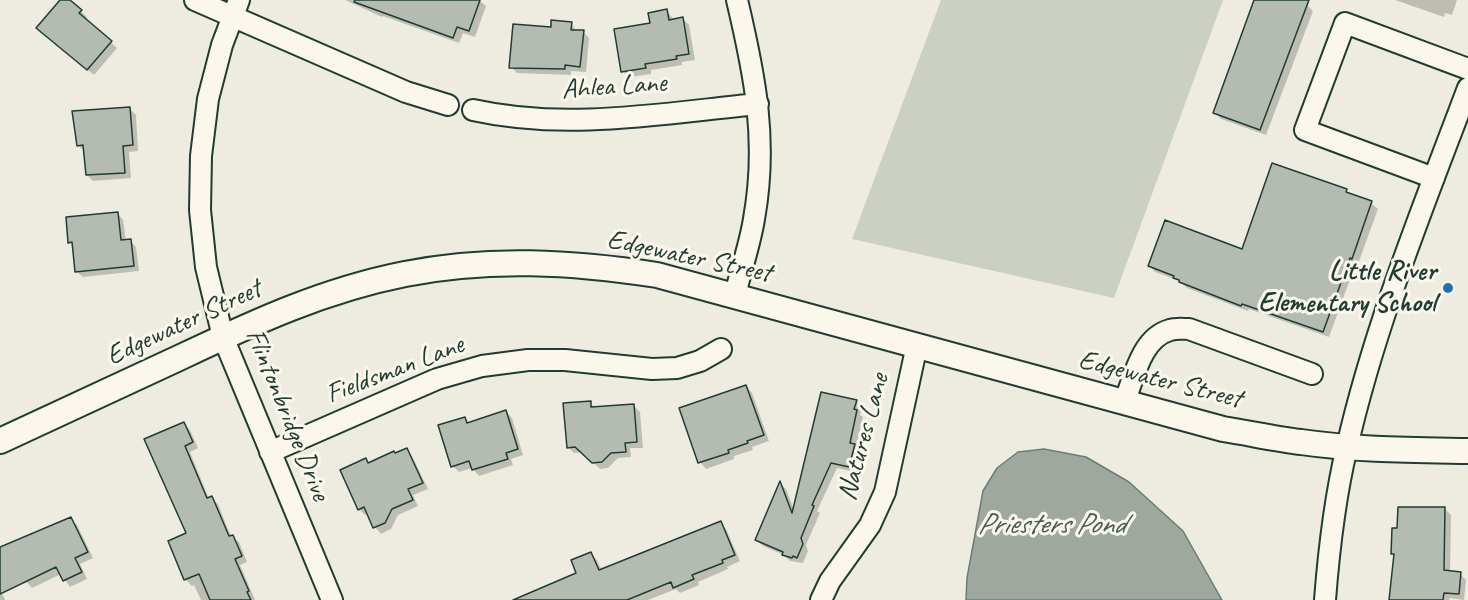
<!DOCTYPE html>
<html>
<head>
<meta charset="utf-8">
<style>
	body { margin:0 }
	canvas { display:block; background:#eeece1 }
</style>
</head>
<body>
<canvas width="1468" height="600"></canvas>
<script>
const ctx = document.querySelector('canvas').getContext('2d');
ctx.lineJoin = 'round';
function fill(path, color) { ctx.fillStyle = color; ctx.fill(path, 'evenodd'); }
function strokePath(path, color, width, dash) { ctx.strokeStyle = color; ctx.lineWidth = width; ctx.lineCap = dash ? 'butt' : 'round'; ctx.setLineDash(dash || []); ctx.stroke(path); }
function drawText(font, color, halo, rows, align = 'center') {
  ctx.font = font + ' Caveat,sans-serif'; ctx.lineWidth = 6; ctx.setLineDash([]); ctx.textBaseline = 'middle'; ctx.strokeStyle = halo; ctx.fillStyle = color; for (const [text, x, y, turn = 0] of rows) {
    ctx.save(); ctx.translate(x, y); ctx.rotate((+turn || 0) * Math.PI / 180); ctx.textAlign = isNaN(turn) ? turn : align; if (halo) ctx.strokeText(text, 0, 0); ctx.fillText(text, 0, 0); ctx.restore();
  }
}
const green = new Path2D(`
	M941 0H1223L1114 298 852 239Z`);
const water = new Path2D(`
	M1044 449 1086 457 1129 482 1183 531 1222 600H966L967 578 983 491 997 468 1018 452Z`);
const shadow = new Path2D(`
	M62 0H68L81 11 87 17 85 19 117 48 94 75 44 34Z
	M345 0H479L486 6 475 37 463 33 459 43 383 16 382 17Z
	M1255 0H1293L1307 5 1313 11 1266 135 1221 119 1215 113Z
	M1395 0H1457L1452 15 1445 13 1444 17Z
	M667 11 674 20 683 19 689 25 695 60 682 62V65L651 70V74L629 77 623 71 651 24Z
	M571 23 577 32H583L589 38 586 72 571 71V75L517 73 511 67 552 29Z
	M130 109 136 115 138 151 129 152 131 178 93 181 87 175 85 152 78 145Z
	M1346 190 1351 196 1371 203 1378 209 1358 264 1356 263 1329 337 1249 309 1248 311 1187 288 1178 280 1155 272 1149 265 1243 251Z
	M117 213 123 220 126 241H130L136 247 139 271 83 277 76 271 74 247 69 242Z
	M746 386 752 393 769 441 752 447 753 450 734 456V459L706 469 700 462 681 409Z
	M856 401 862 407 860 415 863 417 856 448 860 452 855 472 837 468 817 511 820 513 806 545 808 551 803 563 790 561 784 555 763 546 757 540 781 484 786 489 794 510Z
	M590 403 596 409 634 406 640 412 643 448H630L631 457 618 458 608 468 600 469 583 452 574 453 568 447Z
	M506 412 512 418 523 455 511 459 513 465 479 476 472 468 459 472 453 466 464 419 469 423Z
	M184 424 190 430 198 448 190 452 209 499 211 498 218 504 231 537 239 542 247 562 240 565 255 600H201L194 585 192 586 186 580 170 542 188 534Z
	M406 450 412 456 428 489 413 495 418 506 398 515 391 529 381 534 375 527 368 514 365 515 359 509 366 460 370 464Z
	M1445 509 1451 515 1450 573 1460 574 1466 580 1464 600 1450 598 1449 600H1390L1395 555 1393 553Z
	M71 519 77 525 93 558 80 564 87 579 70 587 61 574 32 588 26 581Z
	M720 523 726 529 740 561 727 567 728 569 698 582 699 585 680 593 676 589 648 600H518L578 574 591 554 597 560 602 571Z
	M0 592 3 595 5 600H0Z`);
const building = new Path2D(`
	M60 0H70L82 10 79 13 112 41 87 70 36 28Z
	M355 0H480L469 31 457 27 453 38 354 2Z
	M1254 0H1309L1260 130 1213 113Z
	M667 9 669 20 683 17 689 54 676 56 677 59 645 64 646 68 621 72 614 29 650 23 648 13Z
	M551 20 572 22 571 30H584L580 67 565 65V69L509 68 513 24 551 27Z
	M130 107 133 145 123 146 125 173 86 175 83 145 77 146 72 111Z
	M1272 163 1347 189 1346 192 1372 201 1352 259 1350 258 1323 332 1242 304 1241 306 1179 282V280L1173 278 1174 276 1148 266 1165 220 1242 249Z
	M118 212 121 240 131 239 134 266 75 272 72 242 68 243 66 217Z
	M746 385 764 435 747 441 748 443 728 450 729 453 698 463 679 408Z
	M821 392 857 400 854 409 857 410 850 443 855 444 849 467 831 463 812 505 814 506 801 538 803 544 797 558 793 556 792 558 782 555 783 552 755 540 780 481 792 513Z
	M591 401V407L634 404 637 442 625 443 626 452 611 453 602 462 592 463 575 447 567 448 563 403Z
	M506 410 518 449 506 453 508 459 472 470 469 461 451 467 438 425 465 417 467 423Z
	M184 422 193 442 185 446 207 498 212 496 229 536 233 535 242 556 235 559 249 591 247 592 251 600H210L199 574 184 580 168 541 186 533 144 439Z
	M407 448 423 483 408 489 413 500 392 509 385 523 373 528 364 507 358 510 340 470 366 458 368 463 394 451 395 453Z
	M1398 507H1445L1444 570 1461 572 1459 594 1444 593 1443 600H1389L1394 554H1391L1392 528H1397Z
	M71 517 88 552 75 558 82 572 63 581 56 567 0 594V547Z
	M721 521 735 555 722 560 723 563 692 575 694 579 673 588 671 582 627 600H513L576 573 571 560 591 552 599 570Z`);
const minor = new Path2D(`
	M195 0 406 92 448 105
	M239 0 222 45 208 99 201 156 200 210 206 267 223 337 332 600
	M473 110C567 131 664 113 758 104
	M1434 178 1305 130 1345 23 1468 69
	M735 295C741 270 750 244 754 219 768 141 755 76 737 0
	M1124 403C1134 378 1141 338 1170 330 1176 328 1183 329 1189 329L1312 374
	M270 452 437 379 482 366 528 360H565L652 369 677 368 700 361 721 349
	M821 600 830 581 870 525 885 492 917 345
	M1325 600C1329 548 1335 497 1347 447 1375 324 1424 205 1468 88`);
const tertiary = new Path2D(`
	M0 441C60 413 120 385 181 357 255 322 324 290 405 274 489 257 573 262 657 275L1223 429C1249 433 1275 439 1301 442 1357 450 1412 450 1468 451`);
const markers = [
	[1448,288,6,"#1f6fb2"]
];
const streetNames = [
	["Ahlea Lane",614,87,-4],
	["Edgewater Street",689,257,12],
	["Edgewater Street",184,323,-25],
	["Fieldsman Lane",395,370,-21],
	["Edgewater Street",1160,380,14],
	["Flintonbridge Drive",287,415,68],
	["Natures Lane",864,437,-75]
];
const poiNames = [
	["Little River",1436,272],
	["Elementary School",1436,304]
];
const waterNames = [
	["Priesters Pond",1051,525]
];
fill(green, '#cbcfc4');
fill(water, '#9fa89f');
strokePath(water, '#6c7d74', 1.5);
fill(shadow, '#0003');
fill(building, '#b4bbb0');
strokePath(building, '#1f3d34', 1.5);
strokePath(minor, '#1f3d34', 24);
strokePath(tertiary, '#1f3d34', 28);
strokePath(minor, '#fbf7ec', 20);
strokePath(tertiary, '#fbf7ec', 24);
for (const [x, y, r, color] of markers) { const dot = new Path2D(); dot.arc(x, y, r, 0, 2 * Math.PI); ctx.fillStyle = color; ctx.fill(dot); strokePath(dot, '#fbf7ec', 2); }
drawText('28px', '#1f3d34', '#fbf7ec', streetNames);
drawText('bold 28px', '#1f3d34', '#fbf7ec', poiNames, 'right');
drawText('italic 30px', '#455d54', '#fbf7ec', waterNames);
</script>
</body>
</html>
